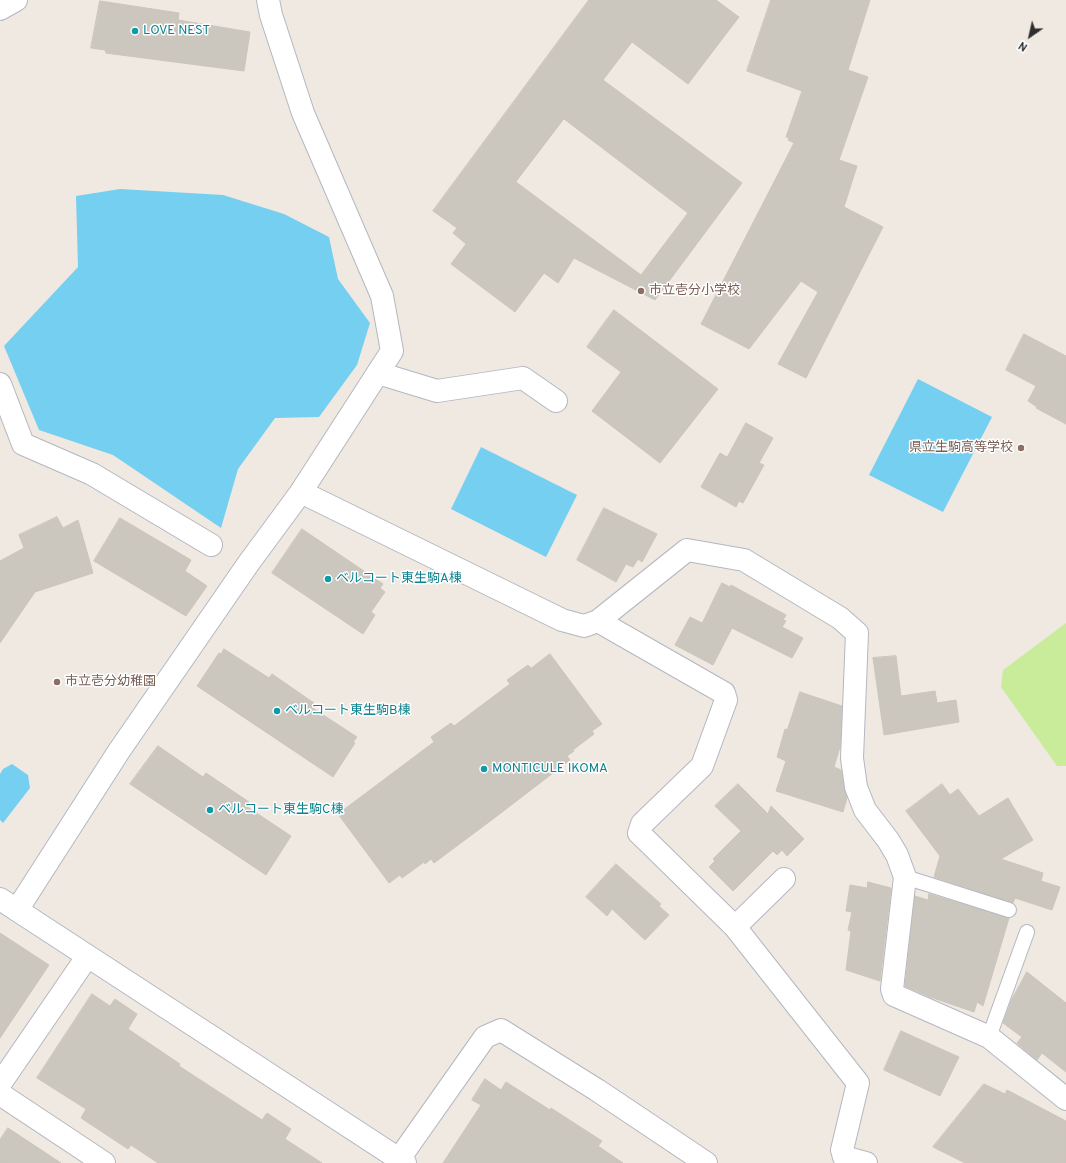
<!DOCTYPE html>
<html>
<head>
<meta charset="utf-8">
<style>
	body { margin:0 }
	#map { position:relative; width:1066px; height:1163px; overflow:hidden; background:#efe9e1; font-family:Overpass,sans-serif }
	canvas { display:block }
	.north { position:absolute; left:1010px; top:16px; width:40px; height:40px; -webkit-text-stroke:3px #fff; paint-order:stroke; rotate:214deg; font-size:11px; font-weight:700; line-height:16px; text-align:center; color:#2e2e2e }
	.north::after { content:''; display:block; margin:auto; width:14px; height:18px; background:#2e2e2e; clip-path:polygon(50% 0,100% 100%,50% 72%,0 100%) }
</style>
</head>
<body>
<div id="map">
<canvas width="1066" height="1163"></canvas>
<div class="north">N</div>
</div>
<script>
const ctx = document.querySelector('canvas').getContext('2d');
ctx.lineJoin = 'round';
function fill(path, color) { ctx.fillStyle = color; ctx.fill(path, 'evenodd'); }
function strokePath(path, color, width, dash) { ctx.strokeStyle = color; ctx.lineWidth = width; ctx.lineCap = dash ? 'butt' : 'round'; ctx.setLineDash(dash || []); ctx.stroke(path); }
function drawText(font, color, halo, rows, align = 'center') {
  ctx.font = font + ' Overpass,"Noto Sans JP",sans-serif'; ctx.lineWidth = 3; ctx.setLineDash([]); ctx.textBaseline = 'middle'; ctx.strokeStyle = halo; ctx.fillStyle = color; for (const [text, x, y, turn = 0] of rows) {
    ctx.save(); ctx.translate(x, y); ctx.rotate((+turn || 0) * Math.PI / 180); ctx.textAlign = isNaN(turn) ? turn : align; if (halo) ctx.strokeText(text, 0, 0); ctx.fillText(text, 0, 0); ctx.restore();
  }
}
const pitch = new Path2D(`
	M1066 623V766H1057L1001 687 1003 670Z`);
const water = new Path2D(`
	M120 189 223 195 284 214 329 237 338 279 370 323 357 365 319 417 275 418 238 469 221 528 113 455 39 430 4 346 78 267 76 196Z
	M918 379 992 417 943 512 869 475Z
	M481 447 577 495 546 557 451 509Z
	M12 764 28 775 30 788 3 823 0 820V774L3 769Z`);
const building = new Path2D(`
	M589 0H716L739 17 688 84 632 42 603 80 742 183 655 300 574 258 558 283 544 273 515 312 451 264 466 244 453 233 457 228 433 211ZM564 119 688 213 641 275 516 182Z
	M771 0H870L848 70 868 77 839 160 857 166 844 207 883 227 806 378 778 364 818 292 801 281 749 349 701 324 794 143 788 140 789 138 786 137 802 91 747 71Z
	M100 1 179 13 178 20 250 32 244 71 113 54 106 53 105 50 91 48Z
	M614 310 718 389 660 463 592 411 621 372 587 347Z
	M1024 334 1066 356V424L1036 408 1037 407 1028 401 1036 386 1006 370Z
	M746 423 773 438 759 463 764 465 743 503 739 501 736 507 701 487 720 453 727 457Z
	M604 508 657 534 642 562 638 559 633 567 626 564 616 582 577 560Z
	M57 517 63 528 78 520 93 573 35 592 0 643V561L24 548 19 535Z
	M120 518 191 560 185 571 207 586 186 616 94 561Z
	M302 529 383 584 380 588 385 592 371 612 375 615 363 634 272 573Z
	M722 583 730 587 731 585 786 615 783 620 786 621 782 627 803 638 792 658 732 628 713 665 675 645 690 617 702 623Z
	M224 649 269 678 272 674 314 703 311 707 357 737 353 742 355 743 333 777 197 686 219 653 221 654Z
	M550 654 602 724 592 731 594 734 573 750 574 751 567 756 570 760 493 819 434 863 431 859 425 864 424 862 402 878 400 875 389 883 338 814 434 742 431 737 451 723 454 726 510 684 507 680 528 665 531 668Z
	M896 656 901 696 935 691 937 703 956 700 959 722 884 735 873 658Z
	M800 692 842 706 840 747 834 767 841 770 847 798 843 812 776 791 786 761 777 757 785 729 787 730Z
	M158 746 203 777 206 773 249 802 246 806 291 836 266 875 130 784Z
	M738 784 768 814 771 806 804 839 787 856 782 850 777 855 773 851 733 891 709 867 715 861 713 859 741 831 715 806Z
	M942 784 950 795 958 789 979 816 1008 798 1033 840 1001 859 1043 873 1041 881 1060 887 1052 910 1015 898 1013 903 934 877 940 856 906 811Z
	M616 864 661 904 659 906 669 915 645 940 612 909 607 916 586 897Z
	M868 882 891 888 880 981 846 970 851 931 848 930 852 912 846 911 850 885 867 888Z
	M929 894 1009 918 983 1006 977 1002 974 1012 930 997 905 986 915 896 928 900Z
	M0 933 49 965 0 1038Z
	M1027 972 1066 1003V1072L1042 1053 1037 1060 1017 1043 1022 1037 1003 1023 1012 999Z
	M92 994 110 1006 115 999 137 1014 128 1029 180 1064 179 1066 262 1120 267 1113 291 1129 285 1139 322 1163H158L131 1145 128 1149 81 1118 86 1109 37 1078Z
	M901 1031 959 1057 940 1096 884 1070Z
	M485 1079 501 1090 506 1082 550 1110 551 1108 602 1141 598 1146 623 1163H443L481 1105 472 1100Z
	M984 1084 1005 1094 1007 1090 1066 1121V1163H965L933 1147Z
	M8 1128 61 1163H0V1140Z`);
const service = new Path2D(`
	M905 877 1009 910
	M989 1037 1027 932`);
const minor = new Path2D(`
	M0 9 16 0
	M378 373 437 391 523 378 556 401
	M0 384 23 444 92 474 211 545
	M301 492 562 620 584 626 598 621 687 550 744 560 840 618 857 633 852 758 856 787 865 810 888 840 897 855 905 877 892 989 894 995 989 1037 1066 1099
	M598 621 724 693 726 700 702 766 642 824 639 833 735 927 858 1083 842 1150 844 1157 866 1163
	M17 910 405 1163
	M735 927 784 879
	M0 1084 87 957
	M0 1094 104 1163
	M399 1159 485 1037 501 1030 597 1090 706 1163`);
const tertiary = new Path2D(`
	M0 899 17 910 119 751 248 564 301 492 392 351 382 296 303 113 271 15 268 0`);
const markers = [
	[135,31,4,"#0f9aa8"],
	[641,291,4,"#8d6e63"],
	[1021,448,4,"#8d6e63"],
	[328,579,4,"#0f9aa8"],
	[57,682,4,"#8d6e63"],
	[277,711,4,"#0f9aa8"],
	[484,769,4,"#0f9aa8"],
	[210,810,4,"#0f9aa8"]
];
const cultureNames = [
	["LOVE NEST",143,31],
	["ベルコート東生駒A棟",336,579],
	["ベルコート東生駒B棟",285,711],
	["MONTICULE IKOMA",492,769],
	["ベルコート東生駒C棟",218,810]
];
const educationNames = [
	["市立壱分小学校",649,291],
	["県立生駒高等学校",1013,448,"right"],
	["市立壱分幼稚園",65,682]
];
fill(pitch, '#c9ec9a');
fill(water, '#75cff0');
fill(building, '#cbc7bf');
strokePath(building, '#cbc5ba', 1);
strokePath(service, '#b4b7c1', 16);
strokePath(minor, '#b4b7c1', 24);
strokePath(tertiary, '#b4b7c1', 24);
strokePath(service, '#fff', 14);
strokePath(minor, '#fff', 22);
strokePath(tertiary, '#fff', 22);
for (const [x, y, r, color] of markers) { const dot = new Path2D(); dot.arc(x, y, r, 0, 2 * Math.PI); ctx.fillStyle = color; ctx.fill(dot); strokePath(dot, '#fff', 1.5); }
drawText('13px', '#0d838f', '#fff', cultureNames, 'left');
drawText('13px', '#785e54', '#fff', educationNames, 'left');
</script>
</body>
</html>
